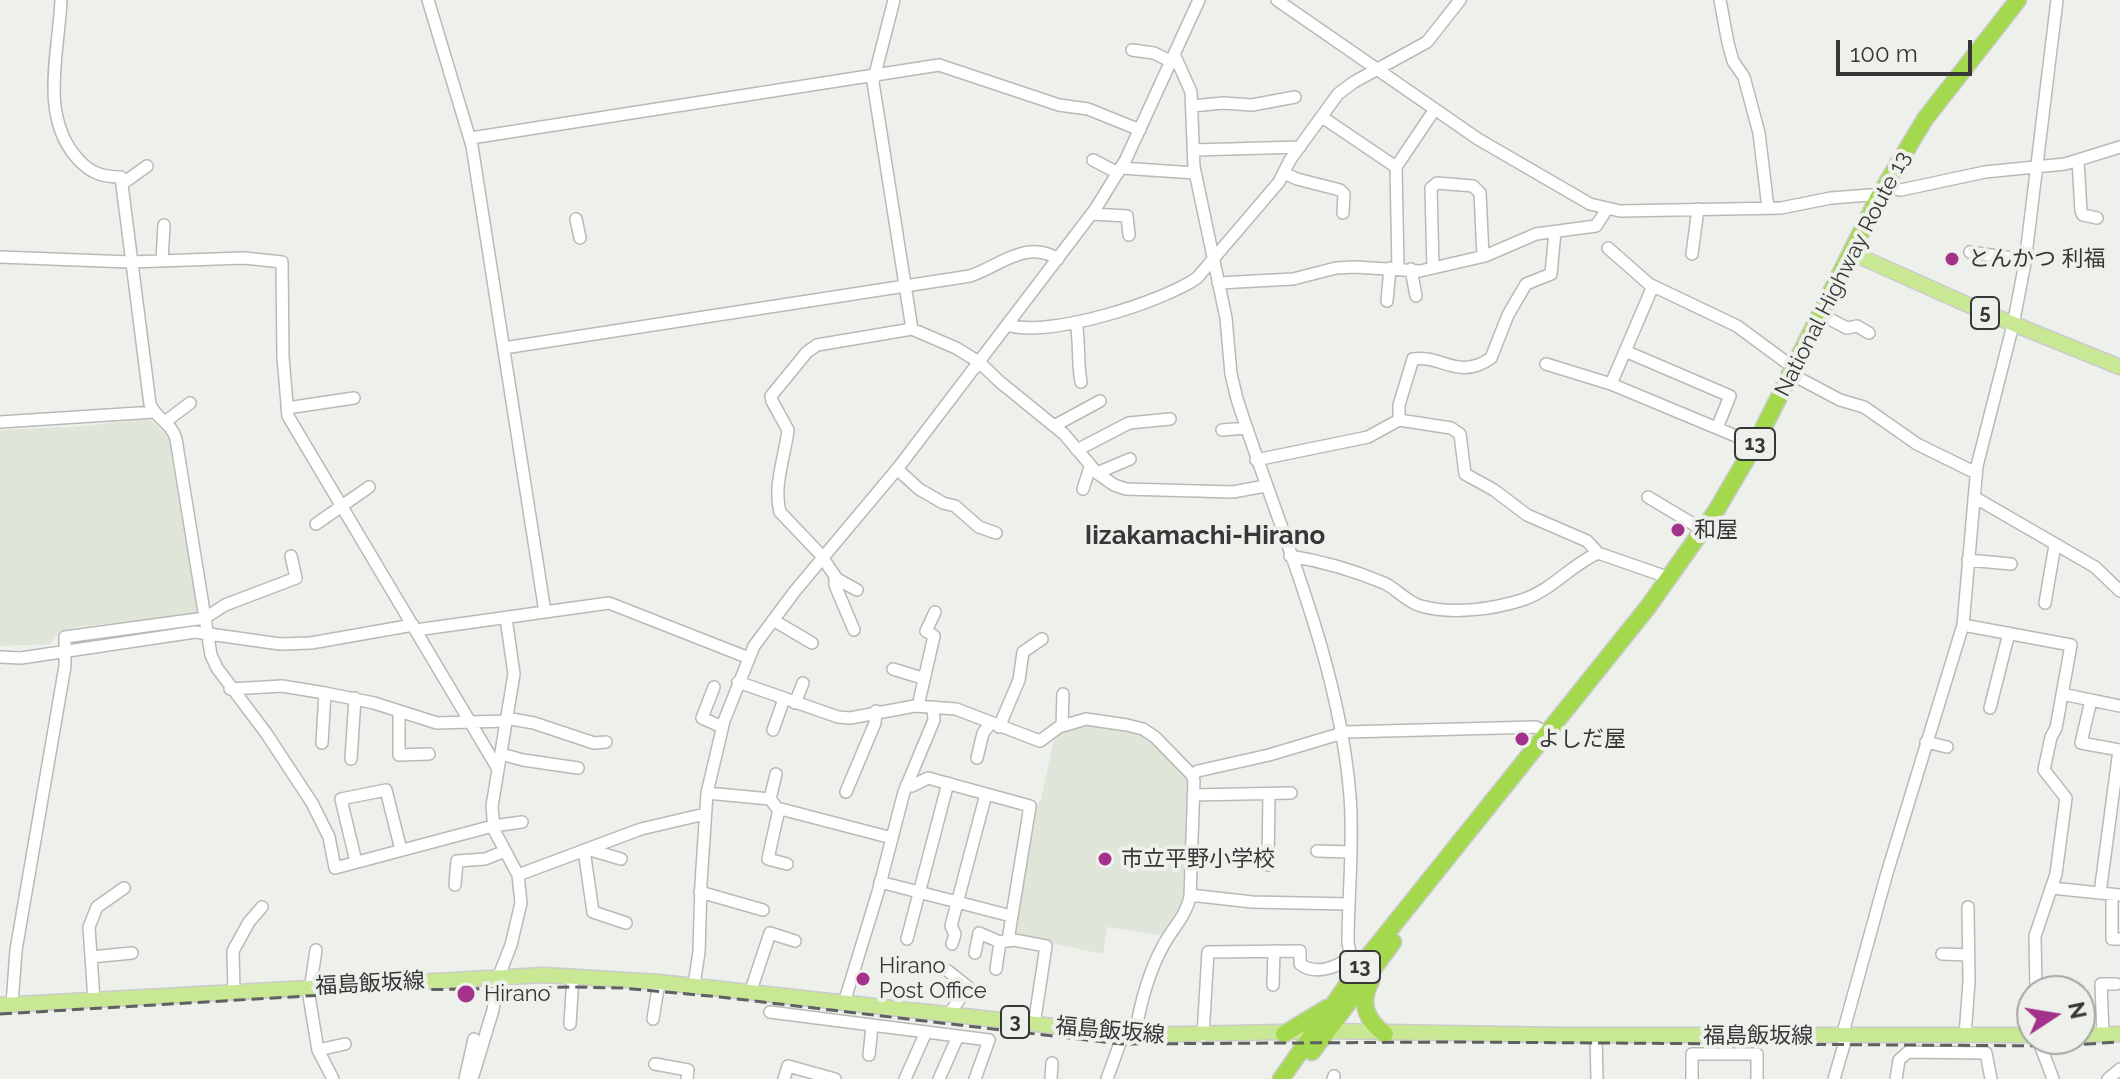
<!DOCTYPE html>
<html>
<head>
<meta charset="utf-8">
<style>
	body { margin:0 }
	#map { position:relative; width:2120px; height:1079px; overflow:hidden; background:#eef0ec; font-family:Raleway,sans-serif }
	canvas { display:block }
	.north { position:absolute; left:2016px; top:975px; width:80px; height:80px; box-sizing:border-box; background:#eef0ec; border:2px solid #a4a6a3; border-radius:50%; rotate:78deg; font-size:22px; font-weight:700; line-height:32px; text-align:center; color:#363736 }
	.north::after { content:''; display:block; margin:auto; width:28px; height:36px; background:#a4328d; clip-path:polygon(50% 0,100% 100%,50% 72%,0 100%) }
	.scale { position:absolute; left:1836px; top:40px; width:136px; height:36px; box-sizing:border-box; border:4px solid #363736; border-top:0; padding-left:10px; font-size:24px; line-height:28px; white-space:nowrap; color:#363736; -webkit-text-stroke:6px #eef0ec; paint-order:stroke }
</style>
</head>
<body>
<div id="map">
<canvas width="2120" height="1079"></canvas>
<div class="north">N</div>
<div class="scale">100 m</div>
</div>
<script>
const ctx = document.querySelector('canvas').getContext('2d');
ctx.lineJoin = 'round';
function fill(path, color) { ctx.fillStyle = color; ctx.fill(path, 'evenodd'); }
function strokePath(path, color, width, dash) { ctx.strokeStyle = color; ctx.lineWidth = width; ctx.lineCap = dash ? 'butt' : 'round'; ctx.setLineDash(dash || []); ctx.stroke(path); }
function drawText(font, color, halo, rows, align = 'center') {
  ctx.font = font + ' Raleway,"Noto Sans JP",sans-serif'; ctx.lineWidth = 8; ctx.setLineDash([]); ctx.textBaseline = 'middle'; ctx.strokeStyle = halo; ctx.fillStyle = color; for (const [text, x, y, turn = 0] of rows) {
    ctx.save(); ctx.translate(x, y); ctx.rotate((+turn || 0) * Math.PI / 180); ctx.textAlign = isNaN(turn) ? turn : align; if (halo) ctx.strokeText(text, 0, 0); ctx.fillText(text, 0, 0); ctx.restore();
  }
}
const built = new Path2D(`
	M148 418 169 437 198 614 76 627 60 632 50 644 0 646V430L87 426Z
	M1093 724 1143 735 1185 774 1190 795 1183 910 1165 936 1107 927 1103 954 1011 935 1034 809 1041 800 1053 743 1057 736 1068 729Z`);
const minor = new Path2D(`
	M428 0 472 146 545 612
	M894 0 873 82 912 329
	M1277 0 1478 139 1590 204 1620 211 1781 208 1831 198 1870 195 1879 196
	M1720 0 1728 43 1733 61 1744 77 1759 133 1768 208
	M1132 50 1154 53 1172 62
	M1175 56 1191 92 1194 167 1226 318 1231 374 1237 399C1279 529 1339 659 1350 796 1354 845 1348 894 1348 943L1351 957 1359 968
	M1192 106 1223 103 1252 105 1295 97
	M1322 117 1396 167
	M471 138 939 65 1059 105 1088 109 1140 130
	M1194 150 1300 147
	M1093 160 1118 173
	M2078 160 2081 211 2083 215 2097 218
	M1121 168 1195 173
	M1284 173 1297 179 1340 190 1344 194 1343 213
	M122 184 147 166
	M1884 187 1901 190 1985 172 2065 164 2120 147
	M1092 214 1127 216 1129 235
	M576 219 580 238
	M1608 248 1649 284 1737 326 1794 368
	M1970 252 2025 260
	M1692 254 1698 209
	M0 257 130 262 244 258 282 262 283 357 288 416 498 769
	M162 261 164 225
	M1398 268 1396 167 1435 109
	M1433 268 1431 188 1437 183 1473 186 1480 193 1483 256
	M1411 269 1416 296
	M1218 283 1293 279 1336 268 1355 267 1420 271 1485 256 1536 234 1596 226 1607 209
	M1387 301 1390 268
	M1820 314 1847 328 1857 326 1869 333
	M1076 322C1080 343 1077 361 1081 382
	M1008 325C1049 338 1162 302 1197 278L1279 182 1290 160 1338 94 1354 82 1427 42 1460 0
	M504 348 970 276C1000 266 1026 239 1058 259
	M1625 351 1730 396 1717 428
	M1546 364 1611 384 1755 444
	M1791 374 1840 400 1864 407 1917 444 1976 473
	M1611 384 1653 286
	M287 408 354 398
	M1399 420V405L1413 359C1440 354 1459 381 1491 358L1508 315 1526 284 1551 274 1555 232
	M0 422 154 412
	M165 422 190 403
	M1054 426 1100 401
	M1222 430 1246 428
	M1077 450 1129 423 1170 419
	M1256 460 1368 437 1399 420 1451 428 1460 434 1465 474 1494 490 1527 515 1587 541 1598 553 1670 578
	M897 469 919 489 943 503 955 506 979 527 996 533
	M1097 473 1130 459
	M1083 489 1090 467
	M1648 497 1703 530
	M1974 497 2095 567 2120 591
	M316 524 369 487
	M291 556 296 578 225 605 205 618 211 655 217 668 266 733 312 803 329 837 335 868 493 826 522 822
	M1290 556C1322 561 1355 571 1384 583 1397 589 1408 603 1421 606 1453 615 1495 609 1525 599 1553 589 1571 565 1598 553
	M1968 560 2011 564
	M835 577V585L854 630
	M857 590 837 579 820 554 780 512C773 486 785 456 788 430L772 401 771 396 807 352 817 345 912 329 956 348 979 362 1000 382 1064 434 1097 473 1114 485 1126 489 1233 492 1265 486
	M2045 603 2055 545
	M773 620 812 643
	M1963 625 2071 645 2056 728 2051 737 2044 770 2066 798 2056 874 2035 936 2036 991
	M416 630 609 603 749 658
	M0 657 21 658 195 632 280 644 311 643 413 625
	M893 669 922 678
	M738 682 838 717 850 718 915 706 956 709 1040 741 1059 727 1086 719 1127 725 1143 729 1155 737 1192 775 1194 781 1190 897C1186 916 1172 929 1163 946 1148 973 1140 1005 1135 1035
	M714 687 702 718 722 727
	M230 689 282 686 325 693
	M2062 694 2120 706
	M2091 700 2081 743 2120 750
	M795 703 803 683
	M918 706 934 636 926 631 935 612
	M1990 708 2009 633
	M399 711V755L429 754
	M506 718 534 723 594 743 606 742
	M1062 726 1063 694
	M999 727 1019 680 1023 652 1042 639
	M773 730 784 699
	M1926 742 1947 747
	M322 743 325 693 374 703 437 723 506 721
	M501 754 523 760 578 768
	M977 758 983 733 990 724
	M351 759 355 698
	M1192 775 1198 771 1269 755 1346 732 1536 727 1547 733
	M906 786H912L928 778 1030 806 1008 940
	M846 792 875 723 876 711
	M707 793 770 799 777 808 892 838
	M1193 795 1291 793
	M770 799 776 774
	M779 809 768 859 787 864
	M587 849 621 859
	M584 850 593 912 626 923
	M1317 851 1350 852
	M356 862 341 799 386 790 401 850
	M1268 865 1269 794
	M518 875 641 829 705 814
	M880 882 1011 916
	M455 885 457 861 485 859 505 851
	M2051 888 2120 895
	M700 892 763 910
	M2100 893 2119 750
	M2112 894V939H2120
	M1190 895 1252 902 1348 904
	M907 939 948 783
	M952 944 955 934 951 926 986 794
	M316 950 309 996 318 1050 333 1079
	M975 953 979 933 1000 942 1014 940 1046 946 1034 1025
	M1942 954 1968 955
	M91 957 132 953
	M996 969 1000 942
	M948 971 968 987 949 1014
	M694 985 699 952 701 884 707 793 724 721 754 646 795 591 898 468 1096 208 1126 159 1199 0
	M1273 985 1274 951
	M234 992 233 951 249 922 262 907
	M750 993 770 933 795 941
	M94 1000 89 927 97 907 124 888
	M844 1003 878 892 904 792 934 720 933 707
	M12 1005 16 950 65 666V637L205 618 176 439C172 423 156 419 150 404L121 177C102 177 90 173 77 158 39 115 59 52 61 0
	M770 1012 989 1040 975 1079
	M653 1019 659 982
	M570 1024 573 976
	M2103 1034 2101 984H2116
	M1596 1035 1597 1079
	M1965 1035 1969 982 1968 907
	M1203 1036 1208 952 1300 951V964C1316 976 1337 967 1351 957
	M2038 1039 2053 1079
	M318 1050 345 1044
	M869 1055 872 1026
	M655 1064 688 1070 687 1079
	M465 1079 474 1039
	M472 1079 493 1010 498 978 511 945 521 903 518 875 494 830 492 806 514 674 506 618
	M784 1079 788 1066 835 1079
	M905 1079 926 1032
	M939 1079 958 1036
	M1051 1079 1052 1063
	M1107 1079 1123 1035
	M1333 1079 1334 1076
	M1692 1079V1054H1757V1079
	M1834 1079 1844 1045V1029L1887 873 1963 625 1977 466 2013 325 2025 263 2057 0
	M1896 1079 1899 1060 1908 1052 1986 1053 1991 1079
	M2108 1079 2120 1069`);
const major = new Path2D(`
	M1852 253 1984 312 2120 367
	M0 1005 544 975 659 982 1135 1035 1329 1031 1560 1035H2032
	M2080 1035 2120 1034`);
const highway = new Path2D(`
	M1371 981C1359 1003 1366 1020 1385 1034
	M1284 1034 1327 1008
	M1312 1052 1393 942
	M1281 1079 1359 968 1648 607 1716 511 1757 441 1879 196 1925 119 2018 0`);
const rail = new Path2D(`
	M0 1014 410 990 572 987 622 988 720 997 1121 1044 1451 1042 2053 1046 2120 1042`);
const markers = [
	[1952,259,8,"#a4328d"],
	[1678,530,8,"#a4328d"],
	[1522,739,8,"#a4328d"],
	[1105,859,8,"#a4328d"],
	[863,979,8,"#a4328d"],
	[466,994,10,"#a4328d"]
];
const shields = [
	[1985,313,28],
	[1755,444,40],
	[1360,967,40],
	[1015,1022,28]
];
const shieldNames = [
	["5",1985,313],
	["13",1755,444],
	["13",1360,967],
	["3",1015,1022]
];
const poiNames = [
	["とんかつ 利福",1968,259],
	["和屋",1694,530],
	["よしだ屋",1538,739],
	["市立平野小学校",1121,859],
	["Hirano",879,966],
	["Post Office",879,991],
	["Hirano",484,994]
];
const streetNames = [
	["National Highway Route 13",1843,274,-63],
	["福島飯坂線",370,984,-3],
	["福島飯坂線",1110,1031,5],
	["福島飯坂線",1758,1036]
];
const quarterNames = [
	["Iizakamachi-Hirano",1205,536]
];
fill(built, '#e0e5da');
strokePath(minor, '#b8bab6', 14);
strokePath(major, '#cbcbcb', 17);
strokePath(highway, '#cbcbcb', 19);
strokePath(minor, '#fff', 11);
strokePath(major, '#c9e894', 14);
strokePath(highway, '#a5d94d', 16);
strokePath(rail, '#5f615f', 3, [12, 6]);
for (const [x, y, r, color] of markers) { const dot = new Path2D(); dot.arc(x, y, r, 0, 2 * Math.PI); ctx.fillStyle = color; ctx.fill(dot); strokePath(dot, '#eef0ec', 3); }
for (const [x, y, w] of shields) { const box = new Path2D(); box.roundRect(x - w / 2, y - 16, w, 32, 6); ctx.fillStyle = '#eef0ec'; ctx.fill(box); strokePath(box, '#363736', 2); }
drawText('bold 20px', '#363736', null, shieldNames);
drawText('22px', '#363736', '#eef0ec', poiNames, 'left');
drawText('22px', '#363736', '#eef0ec', streetNames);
drawText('bold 26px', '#363736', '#eef0ec', quarterNames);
</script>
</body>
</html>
